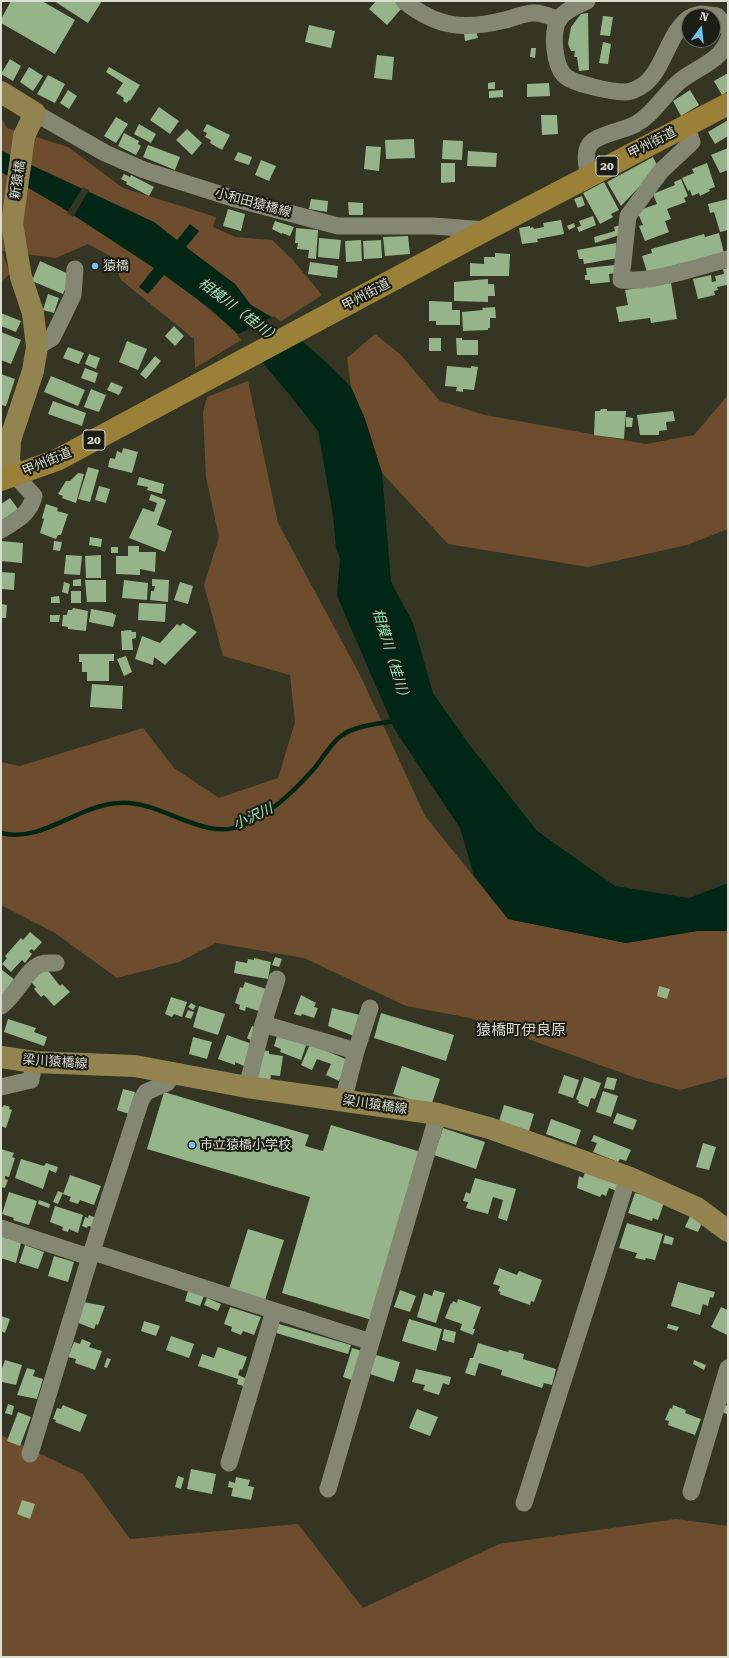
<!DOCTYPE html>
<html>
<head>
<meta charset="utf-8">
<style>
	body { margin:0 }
	#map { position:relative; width:729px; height:1658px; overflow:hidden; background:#343623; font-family:"Roboto Serif",serif }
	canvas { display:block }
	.frame { position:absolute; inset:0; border:2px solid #dcddd1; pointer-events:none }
	.north { position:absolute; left:681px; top:8px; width:40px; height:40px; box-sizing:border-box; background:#1c1d14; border:1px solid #696a60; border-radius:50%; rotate:15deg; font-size:11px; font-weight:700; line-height:16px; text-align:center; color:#dcddd1 }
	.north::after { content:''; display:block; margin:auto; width:14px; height:18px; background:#6bc3f2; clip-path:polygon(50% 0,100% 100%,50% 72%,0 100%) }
</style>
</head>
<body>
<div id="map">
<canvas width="729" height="1658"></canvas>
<div class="frame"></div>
<div class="north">N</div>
</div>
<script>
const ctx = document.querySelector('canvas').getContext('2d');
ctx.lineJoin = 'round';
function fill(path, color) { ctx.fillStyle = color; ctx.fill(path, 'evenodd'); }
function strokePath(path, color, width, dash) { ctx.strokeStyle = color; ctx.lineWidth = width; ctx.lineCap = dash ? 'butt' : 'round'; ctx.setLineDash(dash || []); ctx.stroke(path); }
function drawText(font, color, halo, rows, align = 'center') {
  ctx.font = font + ' "Roboto Serif","Noto Sans JP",serif'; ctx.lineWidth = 4; ctx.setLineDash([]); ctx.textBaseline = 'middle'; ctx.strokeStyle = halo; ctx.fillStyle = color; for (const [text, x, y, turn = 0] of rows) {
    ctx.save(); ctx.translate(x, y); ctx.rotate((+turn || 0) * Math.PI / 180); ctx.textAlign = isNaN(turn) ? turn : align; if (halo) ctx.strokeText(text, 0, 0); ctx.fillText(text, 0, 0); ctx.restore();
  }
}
const green = new Path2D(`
	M1 117 7 128 68 147 123 188 216 217 213 227 235 237 272 240 292 259 322 295 280 322 251 305 235 284 33 167 1 150Z
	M1 172C18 177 36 192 51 201 118 241 186 285 243 339L195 368 194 339 121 280 112 257 88 244 56 258 2 251 10 274 1 282Z
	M375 334 400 354 440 401 485 415 646 444 694 435 728 395V529L687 545 588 567 448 544 382 473 365 419 351 387 347 358Z
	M248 381 278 523 361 677 425 816 508 919 626 943 697 931H728V1077L680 1090 636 1078 470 1018 406 1006 304 958 216 943 179 962 117 978 55 933 1 905V762L20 766 143 728 174 768 219 798 278 778 295 722 290 675 223 656 204 585 219 537 206 477 203 412 207 397Z
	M1 1435 83 1474 130 1539 298 1524 363 1608 499 1544 676 1519 728 1526V1657H1Z`);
const water = new Path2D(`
	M1 151 154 222 177 240 190 224 199 231 186 247 235 284 251 305 280 322 325 361 351 387 365 419 382 473 391 582 413 623 433 693 468 743 537 831 615 886 689 898 728 883V931H697L626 943 508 919 474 876 460 828 395 730 337 596 340 559 336 548 333 515 318 431 289 394 239 335 211 309 164 275 148 294 139 287 154 268 61 207 1 172Z`);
const pier = new Path2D(`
	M83 187 89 190 73 217 67 213Z
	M274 316 299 336 257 359 237 335Z`);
const stream = new Path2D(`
	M1 833C43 843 78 805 119 803 161 800 202 841 241 826 269 815 292 793 312 771 322 760 329 745 341 736 356 725 378 724 396 721`);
const building = new Path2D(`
	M11 1H42L75 20 55 54 1 23V19Z
	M54 1H102L88 23Z
	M376 1H395L402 8 387 25 369 9Z
	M588 13 589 70 579 71 577 57H574L575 51H571L568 44 571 27 581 14Z
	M603 16 613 17 610 36 600 35Z
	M309 25 335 31 331 48 305 42Z
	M476 31 478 38 465 41 464 33Z
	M603 42 611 44 608 64 599 63Z
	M531 48H536L535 58 530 57Z
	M377 55 394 57 392 80 374 78Z
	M10 59 21 66 13 81 1 74Z
	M29 67 43 76 33 91 20 82Z
	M109 67 140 85 130 101 129 100 127 103 123 101 124 98 116 93 123 83 106 72Z
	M728 73V91L722 95 714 81Z
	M48 75 65 84 55 103 37 94Z
	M495 82V89H488V83Z
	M549 83 550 96 527 97V84Z
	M68 90 77 96 69 109 60 103Z
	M503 90V97L489 98V91Z
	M690 90 699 105 681 116 673 101Z
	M159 107 179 121 170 134 150 120Z
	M541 115H557L558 134 542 135Z
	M116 117 128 124 116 143 104 136Z
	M728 120V136L715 144 708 132Z
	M139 124 156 134 151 143 134 134Z
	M207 124 230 135 222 150 210 143 211 140 205 137 207 133 203 131Z
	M187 129 202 143 192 155 176 140Z
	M124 133 139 141 138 144 141 146 136 155 118 146Z
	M414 139 415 158 386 159 385 140Z
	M443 140 463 141 462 160 442 159Z
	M148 145 180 157 175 170 143 157Z
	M366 146 381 147 379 171 364 169Z
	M728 148V170L720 173 711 155Z
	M468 151 497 153 496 167 467 166Z
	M238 152 252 157 249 165 234 160Z
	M653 157 658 167 621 206 607 182Z
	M261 160 276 166 269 181 255 175Z
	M441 163H455V182L441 183Z
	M707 163 715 187 709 189 710 191 700 196 699 193 692 196 690 190 688 191 682 178 694 173 692 169Z
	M124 174 130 177 131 175 154 187 149 196 126 184 127 182 121 179Z
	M681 179 688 196 684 198 686 202 667 209 671 219 665 221 669 232 645 241 639 226 643 225 637 211 657 204 653 194 675 185 674 182Z
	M604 182 619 210 611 214 613 217 600 224 583 193Z
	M582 196 585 205 578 208 574 199Z
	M311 199 328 201 327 212 309 209Z
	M728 199V230L720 232 714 212 710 213 708 204Z
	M348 202 363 203V215H349Z
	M228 209 245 214 241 231 223 226Z
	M593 216 596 225 579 232 577 227 581 226 579 221Z
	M561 220 564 234 537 239 538 242 522 244 519 228 530 226V228L533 227 534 229 544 227 543 223Z
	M275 221 294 227 290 236 282 233V234L272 229Z
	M574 223 575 227 569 230 567 226Z
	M620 225 623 234 595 243 594 237 615 231 614 227Z
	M296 228 318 230 316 259 308 258 309 250 297 249 298 243H295Z
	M719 233 724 253 647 272 642 256 652 253 651 249 704 234 705 237Z
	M408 236 410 254 385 256 383 237Z
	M319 238 341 240 339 259 318 257Z
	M361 240 362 261 346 262 345 241Z
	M381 240 382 258 364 259 363 241Z
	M616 243 618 258 584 264 583 259H579L577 250Z
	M495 253 510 254 509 276H470V263L484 264V257H495Z
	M40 261 71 275 63 294 32 281Z
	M310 262 338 266 337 278 308 274Z
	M615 265 616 273 609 274 610 282 590 284V280H585V275H587L586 268Z
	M728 268V288L727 285 717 287 718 290 714 291 715 295 698 299 693 279 711 275 712 282 716 281 715 276 724 274 723 269Z
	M488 279V284H494L495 296H488V302L454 301V282Z
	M671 283 677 319 651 323 650 318 619 322 616 307 628 305 625 290Z
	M48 294 59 298 54 313 43 310Z
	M429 301 452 302V310H460V325H436V321H429Z
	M495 307 496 318H490V328H488V330L463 331 462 312 483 310 482 308Z
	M1 313 21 321 16 332 1 326Z
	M174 326 184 336 175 346 165 336Z
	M1 332 21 340 11 364 1 360Z
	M429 338H441V351H429Z
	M456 338H462V340H478V355H457Z
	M127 341 147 349 138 370 119 362Z
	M68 347 84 353 79 364 63 358Z
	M89 354 100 358 96 369 85 364Z
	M155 356 161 361 146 379 140 374Z
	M447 366 471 368V366L478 367 474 390 463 389V392L456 391 457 387 445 386Z
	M85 368 98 373 95 383 81 378Z
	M1 374 15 379 6 406 1 405Z
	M51 376 85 390 78 406 44 392Z
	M111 382 123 387 119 395 107 390Z
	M91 389 106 395 99 412 84 407Z
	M53 401 86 413 82 426 48 414Z
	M601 409H607V411H626L624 439 594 435 595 411H600Z
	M673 411 675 421 666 422 667 430 659 431V435H640L637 415Z
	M626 417 633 418 632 427H626Z
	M123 448 138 452 132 473 108 467 110 458 115 459 117 451 122 453Z
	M88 467 99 470 90 502 78 499Z
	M78 473 84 474 76 503 62 498 63 496 58 494 66 481H70Z
	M139 477 164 484 162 494 147 490 148 487 137 485Z
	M99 486 110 489 106 503 95 500Z
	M151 494 166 500 157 525 172 531 165 552 129 538 143 508 154 512 157 503 149 500Z
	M10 498 18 509 1 521V504Z
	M46 504 58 508 57 511 68 514 61 535H58L56 539 40 533 44 519 42 518Z
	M90 537 102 539 101 547 89 545Z
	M1 541 23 543 22 563 1 561Z
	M54 541 62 542 60 551 53 550Z
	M128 546H139V552H156L155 572 140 569V575L116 574V556H128Z
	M111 547H118V553H111Z
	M66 555 82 556 80 575 64 574Z
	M101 555V578H86L85 556Z
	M1 572 15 573 14 590 1 589Z
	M81 579V586H73V580Z
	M152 579 169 580 168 602 150 600 151 591H154L155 586H152Z
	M85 580H106V602H87Z
	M124 580 148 583 147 600 122 598Z
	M64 582 70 584 68 594 62 592Z
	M180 582 193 586 188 604 174 600Z
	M71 591H81V603H71Z
	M59 596 60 603H51V597Z
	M139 603 166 604 165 622 138 620Z
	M1 604 7 605 6 618H1Z
	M73 608 88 611 86 631 68 629V627L62 626 63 615H67L68 610H72Z
	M91 609 113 613V614L116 615 113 627 89 622Z
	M50 615H60L59 622H50Z
	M183 623 197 632 165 665 154 657 153 665 135 659 142 636 160 643 177 624 180 626Z
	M131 630 132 632H136V638L132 639 133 650H122L121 631Z
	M79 654H114V661H109V681H87V672H82V662H79Z
	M126 656 132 672 124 676 117 659Z
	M92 684 123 686 122 709 90 707Z
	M30 932 42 942 34 951 32 949 29 951 32 954 25 963 22 960 11 972 2 964 7 958 5 956 21 938 23 940Z
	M275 957 282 959 279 967 272 965Z
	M254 958 271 962 268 979 234 973 236 961 247 963 248 959 254 960Z
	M46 968 60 986 62 984 70 992 54 1006 44 995 41 997 34 989 36 987 31 982Z
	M1 969 15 980 1 997Z
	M245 982 266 989 262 1012 246 1007 245 1011 239 1009 240 1005 235 1003 240 987 243 988Z
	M659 986 670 989 667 999 657 996Z
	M301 995 316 1003 314 1007 318 1008 314 1018 302 1014 301 1016 294 1014Z
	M171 997 187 1002 182 1017 174 1014 172 1017 165 1014Z
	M191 1003 196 1006 193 1010 188 1007Z
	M199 1006 225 1014 218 1035 193 1027Z
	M332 1008 360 1015 354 1036 328 1026Z
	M188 1010 194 1012 191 1019 185 1017Z
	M381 1013 454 1035 446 1061 374 1038Z
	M8 1019 36 1028 34 1032 47 1037 44 1046 4 1032Z
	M252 1026 255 1027 251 1040 247 1038Z
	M278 1033 307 1043 301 1060 280 1052 281 1049 274 1046Z
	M227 1035 252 1044 244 1066 235 1062V1065L218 1059Z
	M193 1037 212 1042 207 1059 189 1054Z
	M310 1044 348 1060 339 1081 326 1075 331 1064 317 1059 312 1070 301 1065Z
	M260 1050 269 1051V1054L283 1056 280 1076 271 1075 270 1081 257 1079Z
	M402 1066 440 1079 431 1106 393 1094Z
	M564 1075 579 1080 573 1098 558 1093Z
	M584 1077 601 1083 595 1099 591 1098 588 1107 578 1103 579 1101 576 1099Z
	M607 1077 617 1079 614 1090 604 1088Z
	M123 1089 135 1092 129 1114 117 1110Z
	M603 1091 618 1096 611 1117 596 1112Z
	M164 1092 309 1135 305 1146 323 1151 331 1125 421 1152 372 1320 282 1293 310 1197 147 1149Z
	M4 1105 10 1107 9 1109 12 1110 6 1128 1 1126V1107H3Z
	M504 1105 534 1114 529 1131 499 1121Z
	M617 1113 637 1120 633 1130 613 1123Z
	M551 1119 581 1130 576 1145 546 1134Z
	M443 1128 485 1142 476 1169 434 1155Z
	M594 1135 631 1150 626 1161 620 1159 618 1162 593 1152 597 1143 591 1141Z
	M703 1143 716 1147 709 1170 696 1167Z
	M1 1149 14 1153 12 1157 15 1158 9 1177 5 1176V1179L8 1180 5 1188 1 1187Z
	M21 1159 44 1166 46 1163 58 1167 56 1173 49 1170 43 1189 15 1178Z
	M586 1170 620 1183 617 1191 609 1188 606 1196 602 1194 600 1197 577 1188 579 1176 583 1178Z
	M70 1175 101 1186 94 1205 80 1200 78 1204 69 1201 71 1197 63 1194Z
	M475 1178 516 1189 507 1221 498 1218 503 1200 493 1197 488 1214 466 1208 468 1202 463 1201 466 1192 470 1194Z
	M58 1191 63 1193 58 1204 53 1202Z
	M9 1192 37 1201 29 1225 13 1220 14 1218 2 1214Z
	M635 1193 665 1200 658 1220 653 1218 652 1221 628 1213Z
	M39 1200 50 1204 49 1208 38 1204Z
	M55 1206 83 1215 78 1233 69 1229 68 1232 62 1230 63 1227 50 1222Z
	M89 1215 96 1218 93 1227 88 1226 87 1228 82 1226 85 1217 88 1218Z
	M690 1216 703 1221 698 1232 685 1227Z
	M627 1223 663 1234 655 1260 646 1258 645 1260 635 1258 637 1253 619 1248Z
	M248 1229 284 1240 265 1300 229 1289Z
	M665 1235 674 1238 672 1245 663 1243Z
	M1 1236 21 1243 16 1263 1 1258Z
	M25 1245 44 1252 38 1269 19 1263Z
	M54 1256 74 1262 68 1282 48 1276Z
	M499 1268 517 1275 519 1271 542 1280 534 1302 531 1301 530 1305 499 1294 501 1292 498 1291 500 1286 493 1284Z
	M678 1282 715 1292 713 1298 710 1297 708 1306 703 1304 700 1315 671 1306Z
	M400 1290 416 1296 410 1312 394 1307Z
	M434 1290 445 1293 436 1323 417 1317 424 1293 432 1296Z
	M188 1291 204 1296 200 1306 185 1301Z
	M207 1298 221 1304 218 1311 204 1305Z
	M458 1299 481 1307 473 1329H475L473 1335 460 1330 462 1324 445 1318 451 1303 452 1304 453 1301 457 1303Z
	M83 1302 105 1306 98 1325 96 1324 94 1329 76 1322Z
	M230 1307 261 1317 254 1335 243 1331 241 1335 231 1331 232 1327 224 1324Z
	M721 1307 728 1310 727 1335 711 1327Z
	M1 1316 10 1319 5 1333 1 1331Z
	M409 1319 442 1329 436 1351 402 1341Z
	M144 1321 160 1326 156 1336 141 1331Z
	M279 1324 351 1345 348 1354 276 1333Z
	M668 1324 679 1327 677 1331 667 1328Z
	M444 1329 456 1332 454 1343 442 1340Z
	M171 1336 194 1344 189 1358 166 1350Z
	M82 1339 91 1343 89 1347 102 1351 95 1370 75 1363 76 1359 68 1357 74 1342 80 1344Z
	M478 1343 508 1352 509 1350 524 1354 523 1359 556 1369 552 1385 544 1383 542 1388 501 1375 502 1370 479 1363 475 1376 465 1373 470 1358H473Z
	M218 1347 247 1357 242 1370 240 1369 238 1375 245 1378 249 1368 246 1387 237 1384 238 1379 198 1366 202 1354 214 1358Z
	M352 1348 362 1351 352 1380 343 1377Z
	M376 1355 400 1362 394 1382 370 1374Z
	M107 1358 111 1359 107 1368 104 1367Z
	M5 1360 22 1365 16 1385 2 1382 1 1371Z
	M694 1360 706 1365 704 1370 693 1364Z
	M27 1368 35 1370 33 1376 43 1379 37 1399 17 1395Z
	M416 1369 451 1377 449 1385 443 1383 439 1395 423 1390 425 1385 412 1382Z
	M8 1404 14 1406 12 1415 5 1413Z
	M722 1404 728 1406 727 1414 719 1411Z
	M63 1405 87 1415 80 1432 55 1422 56 1420 53 1419 57 1408 61 1409Z
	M673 1405 686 1410 685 1413 701 1419 695 1435 668 1425 669 1421 665 1420 670 1408 672 1409Z
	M417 1409 438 1417 430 1436 409 1428Z
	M18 1412 31 1417 20 1446 7 1441Z
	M191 1469 216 1474 212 1494 187 1489Z
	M178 1476 184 1478 181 1489 175 1487Z
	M236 1477 250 1480 248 1486 254 1487 251 1500 231 1496 233 1488 228 1487 229 1481 235 1483Z
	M22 1500 35 1504 30 1519 17 1514Z`);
const minor = new Path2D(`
	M404 1C438 28 464 30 505 20 514 18 526 12 535 13 543 13 551 17 559 20
	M587 1C578 5 565 10 559 19 551 32 554 64 564 75 573 84 612 92 625 92 630 92 635 90 640 87 663 75 667 34 689 18
	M693 16 701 14 717 16 728 29
	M35 113 105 153 144 170 232 198 338 226H434L486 230
	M686 126 692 142 661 171 628 216 621 280C653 283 696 267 728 259
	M589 175C586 164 583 149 593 141 601 134 625 130 636 124 655 113 664 94 680 81 696 68 721 61 728 40
	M37 347 52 338 62 318 73 295 75 269
	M1 530C16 521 30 514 34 496L15 475
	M1 1006C15 996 27 971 37 966 43 962 49 963 56 963
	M263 1024 356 1051
	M174 1073 167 1083 146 1092 141 1100 91 1254H99L371 1342
	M1 1087 31 1080 34 1062
	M247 1087 263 1024 277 979
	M343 1101 356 1051 370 1008
	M1 1228 83 1255 91 1254 30 1454
	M229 1463 274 1311
	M328 1489 438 1114
	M691 1492 728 1368
	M524 1503 628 1177`);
const major = new Path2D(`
	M1 92 35 113 24 136 12 224 21 277 33 313 37 347 33 371 10 440 9 461 15 475
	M1 1057 34 1062 135 1066 247 1087 438 1114 489 1128 628 1177 697 1208 728 1231`);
const highway = new Path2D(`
	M1 480 57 460 486 230 728 104`);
const markers = [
	[95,266,4,"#6bc3f2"],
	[192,1145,4,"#6bc3f2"]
];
const shields = [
	[607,166,22],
	[94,440,22]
];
const shieldNames = [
	["20",607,166],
	["20",94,440]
];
const streetNames = [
	["甲州街道",652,143,-27],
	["新猿橋",18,180,-82],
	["小和田猿橋線",253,203,15],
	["甲州街道",366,295,-28],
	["甲州街道",47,462,-23],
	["梁川猿橋線",55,1062,4],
	["梁川猿橋線",375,1105,8]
];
const poiNames = [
	["猿橋",103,266],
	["市立猿橋小学校",200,1145]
];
const waterNames = [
	["相模川（桂川）",239,311,37],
	["相模川（桂川）",391,656,73],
	["小沢川",253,817,-25]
];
const quarterNames = [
	["猿橋町伊良原",521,1031]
];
fill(green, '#6d4d2e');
fill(water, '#002616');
fill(pier, '#343623');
strokePath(stream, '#002616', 4.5);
fill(building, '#95b489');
strokePath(minor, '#848772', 17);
strokePath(major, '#92834f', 22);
strokePath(highway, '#9b8037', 22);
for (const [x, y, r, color] of markers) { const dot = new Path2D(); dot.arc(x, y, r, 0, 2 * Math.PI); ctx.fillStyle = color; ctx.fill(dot); strokePath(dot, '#1c1d14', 1.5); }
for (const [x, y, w] of shields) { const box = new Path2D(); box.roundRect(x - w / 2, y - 10, w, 20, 3); ctx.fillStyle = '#1c1d14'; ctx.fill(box); strokePath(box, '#dcddd1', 1); }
drawText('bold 12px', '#dcddd1', null, shieldNames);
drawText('13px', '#dcddd1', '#1c1d14', streetNames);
drawText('13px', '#dcddd1', '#1c1d14', poiNames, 'left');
drawText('italic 14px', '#97e9bf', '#1c1d14', waterNames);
drawText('15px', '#dcddd1', '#1c1d14', quarterNames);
</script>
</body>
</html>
